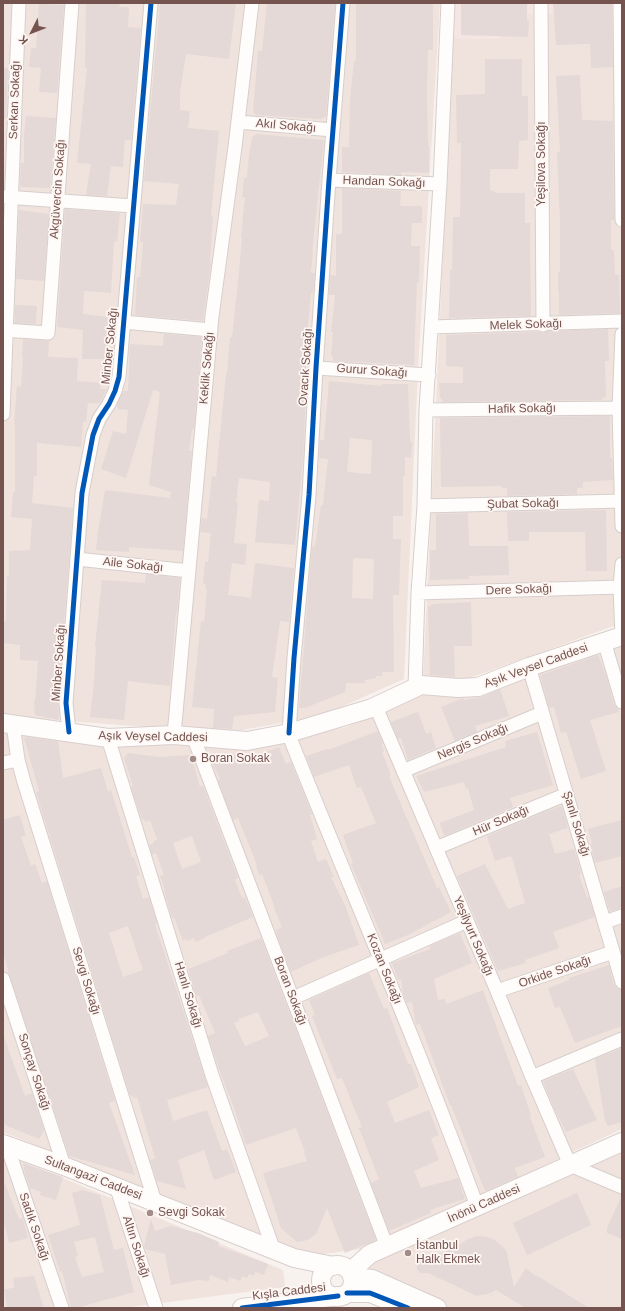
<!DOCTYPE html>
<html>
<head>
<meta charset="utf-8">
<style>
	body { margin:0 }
	#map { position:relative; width:625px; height:1311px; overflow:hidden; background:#f8f2ee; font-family:Arial,sans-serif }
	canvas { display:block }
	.frame { position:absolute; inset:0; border:4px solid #755450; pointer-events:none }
	.north { position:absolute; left:12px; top:12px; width:40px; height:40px; -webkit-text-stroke:3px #fef6f2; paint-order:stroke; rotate:228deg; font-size:11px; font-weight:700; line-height:16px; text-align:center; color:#755450 }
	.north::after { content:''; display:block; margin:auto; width:14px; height:18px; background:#755450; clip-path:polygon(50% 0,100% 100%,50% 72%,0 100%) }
</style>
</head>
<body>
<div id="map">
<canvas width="625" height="1311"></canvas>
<div class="frame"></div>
<div class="north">K</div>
</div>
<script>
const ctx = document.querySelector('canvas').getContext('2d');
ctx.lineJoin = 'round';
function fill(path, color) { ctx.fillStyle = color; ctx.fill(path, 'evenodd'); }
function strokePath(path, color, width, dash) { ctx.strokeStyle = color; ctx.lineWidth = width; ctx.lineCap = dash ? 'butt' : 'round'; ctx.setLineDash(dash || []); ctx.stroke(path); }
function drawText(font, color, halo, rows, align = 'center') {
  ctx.font = font + ' Arial,sans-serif'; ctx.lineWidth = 3.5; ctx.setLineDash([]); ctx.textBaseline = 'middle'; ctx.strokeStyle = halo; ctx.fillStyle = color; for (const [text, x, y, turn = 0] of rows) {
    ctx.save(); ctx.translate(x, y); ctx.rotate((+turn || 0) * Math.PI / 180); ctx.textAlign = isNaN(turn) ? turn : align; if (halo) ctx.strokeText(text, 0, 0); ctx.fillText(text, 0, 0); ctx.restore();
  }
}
const residential = new Path2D(`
	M3 3H440L418 369 404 679 321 716 225 733 3 716Z
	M622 11V623L467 679 423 680 453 38 501 39 502 14Z
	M622 642V1129L368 1248 303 1257 202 1212 3 1132V729L248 748 347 727 423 692Z
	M622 1148V1308H444L368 1274 373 1258Z
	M3 1153 283 1270 285 1287 123 1308H3Z`);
const commercial = new Path2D(`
	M454 3H622V11L503 14 501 39 453 38Z`);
const building = new Path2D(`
	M86 3H120L119 7H129L128 27 141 28 131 140H125L123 167 111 166 107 196 86 195 91 164 77 163 87 68H85Z
	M160 3H236L229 59 186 54 180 92V110L190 111 188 128 219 131 211 216H213L210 261 211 262 203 321 135 315 137 277H140L143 242H140L143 204 176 205 179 184 144 181Z
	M267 3H335L326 116 321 119 256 115 253 111 258 51H262Z
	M356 3H433V50H428L427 90 428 146H429V173L401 172V175L342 172V147H349L350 99 354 61H356Z
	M461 3H527V21H529L528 37 461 35Z
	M553 3H612L613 67 591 68 590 44 556 45Z
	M39 4 64 5 57 93 39 92 41 68 29 67 31 48H36Z
	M485 59H522V96H528V140L519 141 518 169H490V190L498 193H525V223H530L531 316 449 318 450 270H452L453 217H460L461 143H457L456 95 485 94Z
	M3 68H8L6 119 3 118Z
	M580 75 582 120 613 121 614 220H611V250H614L615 275H619L620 313 559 315V291H558V272H560V221L557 152H560L556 76Z
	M26 116 56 118 50 188 20 187 21 163H24V135Z
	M256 134 324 140 312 253H313L311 273H315L313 293H311L307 337H308L305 379H307L303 457 295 545 255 542 259 500 269 501 270 482 239 478 236 503H238L234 543 247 544 245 565 232 563 228 595 251 598 255 563 294 568 289 622 280 621 272 677 278 678 275 712 234 716 232 729 213 728 214 709 192 707 201 621 204 622 207 589 205 588 206 584H203L205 562H208L211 533 200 532 202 518 207 519 212 476 216 477 226 374H227L230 337H232L238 282 242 238 241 237 245 197H242L244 178H247L249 155 252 138Z
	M342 188 401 191 400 206H422V223H412L411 246H420L419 282H417L414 365 334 361 331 354 333 332H331L335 295H329L330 275 336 276V234H342Z
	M65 209 120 213 117 242 114 241 111 293 84 291 83 314 109 317 106 359H82L83 330 57 327Z
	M19 210 49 214 44 281 16 279Z
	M15 305 37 306 36 324 15 323Z
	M608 329 609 361H605L606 396 601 400 444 402 440 397 439 383H463V367L446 366V335L539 332 543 333 548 331Z
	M164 334 202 337 194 429H192L189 451H192L183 551 129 547V552L96 550 98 532 105 490 170 498 171 492 149 485 160 392 153 390 126 478 101 469 113 431 126 434 128 410 118 409 117 405 123 391H128L130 344 163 346Z
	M23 339 49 341 48 357 78 358 77 381 101 383 100 389H107L100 403H88L86 422H83L81 447 37 443V476H34L32 503 73 508 58 702 59 717 58 720 35 715 34 701H35L38 661 20 660V645L3 643V621H6L7 576H9V551L30 550 32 519 11 517 13 492H15V425H14L17 386 21 387 23 357H22Z
	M329 381 382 386V384H408L410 441 412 442 411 458 405 457V476H403V516H393V539H401L399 595H393L394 672H382V676H376V678L365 680V683H346L345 692 305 708H299L312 546 315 547 321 505H323L328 459 319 458 320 440H324ZM350 438 372 440 371 474 347 472ZM353 558 374 559 373 599 352 598Z
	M610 416V458H612L613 480 583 482V488H577V494L507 496V488H502V486L441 487 440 418Z
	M606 510 607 571H586L585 532H529V541H508L507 512Z
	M468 513 469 546H508L509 575 469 576V579L430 580V550H436V514Z
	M146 574 180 578 177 612H176L170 686 128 681 124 720 90 717 94 683 96 646H95L102 580 145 583Z
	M471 602 472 646H454L455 677 430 675 428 607 433 604Z
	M598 655 606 675 614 704 618 709 619 712 590 720 606 771 581 779 566 732 561 733 554 707 549 708 540 675Z
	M500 689 509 716 475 726 477 732 455 741 441 707 463 698 464 700 482 697Z
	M418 712 426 734 431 732 436 748 408 760 401 738 398 739 391 722Z
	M378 731 383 744H381L384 751 382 752 391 775 389 776 407 819V818L437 888 439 887 451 912 408 935 385 944 351 864 353 863 343 835 376 823 361 787 357 788 349 765 314 777 306 756 327 749 328 750Z
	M537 732 553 785 510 798 513 807 444 836 440 823 474 810 468 788 466 789 464 782 424 792 416 776 506 747 505 741Z
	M24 737 58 741 63 778 101 768 108 792 111 790 132 857H134L140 875 136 876 143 899 149 897 157 923 155 924 208 1087 167 1100 173 1121 207 1110 222 1151 227 1149 236 1172 214 1180 204 1150 178 1160 186 1189 157 1181 150 1160 155 1158 137 1097 133 1098 132 1095 130 1096 36 792 39 791ZM128 926 143 970 123 977 109 933Z
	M279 747 286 764 291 762 312 814 310 815 317 839 311 841 318 862 326 859 334 877H331L345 905 359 945 324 957 291 972 276 933 277 932 276 930 282 927 274 908H275L262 874 259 875 256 866 257 865 238 818 233 820 218 780 220 779 211 760 222 755 224 758 230 755V757L243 751 246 757 257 753 258 755Z
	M128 753 159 757 191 755 200 787 203 786 238 878 235 880 242 898 245 897 253 917 205 937V938L195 942 194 938 187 941 186 939 183 941 174 917 172 918 164 891 165 890 160 876 164 875 156 853 152 855 149 845 154 843 153 841 157 840 150 820 145 822 144 819 142 820 131 787 133 786 124 758ZM192 836 201 862 182 869 173 843Z
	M562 806 568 828 549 834 555 854 574 849 580 868 581 874 579 875 587 898 589 897 595 917 553 932 559 948 525 960 526 963 498 971 457 876 485 864 508 909 525 903 512 857H510V856L495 861 487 836 549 810Z
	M20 815 26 836 21 837 31 866 35 864 42 883 47 881 115 1101 109 1103 135 1175 69 1156 9 974 3 952V820Z
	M622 820V856L595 863 590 844H592L588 829Z
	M622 886V908L610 912 604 892Z
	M460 933 472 963 434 979 438 1000 445 999 446 1004 483 990 518 1086 521 1085 531 1116 530 1117 545 1157 515 1168 518 1177 485 1191 451 1105H450L420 1024 416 1025 412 1002 407 1003 403 994 401 979 398 980 392 963 430 949 429 946Z
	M261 938 376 1240 345 1253 327 1208 316 1234 308 1240 297 1242 281 1228 263 1173 307 1161 304 1153 305 1152 296 1128 246 1145 233 1105 220 1072 208 1036 215 1033 199 995 196 996 188 969 228 953 227 951ZM258 1012 269 1036 245 1046 234 1023 239 1021V1019Z
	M609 965 614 985 617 988 622 990V1026L575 1043 560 1007 555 1008 548 988 569 980V978Z
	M369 973 384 1009 387 1008 408 1064H411L419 1087 387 1102 395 1123 429 1110 439 1135 431 1138 439 1160 414 1171 421 1188 458 1178 465 1199 430 1210 431 1213 389 1231 371 1183 379 1179 359 1128 362 1127 342 1078 337 1079 312 1016 315 1015 309 1000Z
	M4 1037 25 1096 32 1093 44 1130 39 1139 5 1125 3 1118V1038Z
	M622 1048V1122L608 1126 605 1121 595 1059Z
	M573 1069 597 1120 566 1132 553 1106 543 1081Z
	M23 1163 63 1177 56 1200 40 1195 41 1192 30 1188 24 1170Z
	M3 1179 19 1219 23 1218 28 1238 9 1243 3 1219Z
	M82 1190 100 1195 114 1250 123 1248 134 1292 76 1308H71L62 1271 60 1272 48 1235 80 1225 72 1193ZM95 1237 104 1272 82 1277 75 1257 78 1256 74 1242Z
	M577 1193 591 1225 527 1255 513 1223Z
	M622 1195V1239L607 1233V1228Z
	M151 1219 155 1231 171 1226 198 1233 219 1242 218 1246 268 1264 264 1275 255 1272 254 1276 249 1274 247 1278 242 1276 240 1281 229 1277 228 1282 210 1275 209 1281 198 1280 171 1285 165 1254 145 1249 144 1245Z
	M477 1236 488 1237 496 1241 506 1250 514 1287 526 1268 538 1278 536 1275 589 1308H526L496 1290 491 1293 477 1296 428 1273H420L417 1269V1265L419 1260 426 1261 459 1245 468 1239Z
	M34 1276 44 1308H7L4 1289 14 1288 13 1278Z`);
const street = new Path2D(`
	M541 3 543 325
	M620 3 622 220
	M238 122 333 130
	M329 180 440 184
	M5 197 133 206
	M123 322 211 330
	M431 327 622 321
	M3 330 48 333 72 3
	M622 334 619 408 622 526
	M316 368 429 375
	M426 410 619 408
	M3 414 19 3
	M424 506 621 501
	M77 559 189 571
	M418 593 620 587
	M622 637 620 587 622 564
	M604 641 622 702
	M529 667 622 982
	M415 688 418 593 424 506 426 410 440 184 448 3
	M376 707 497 991 532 1077 570 1165 622 1187
	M13 724 18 760 24 782 155 1202
	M69 732 66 703 82 493 93 435 99 419 109 404 115 391 119 377 151 3
	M288 733C351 891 419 1047 477 1206
	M289 733 294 658 309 495 316 368 329 180 343 3
	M174 735 212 316 235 147 252 3
	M193 736C257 906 323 1076 387 1247
	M108 738 212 1075 274 1251
	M3 763 18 760
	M403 771 542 713
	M436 848 567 794
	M605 922 622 916
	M3 979 64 1166
	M497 991 613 952
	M293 998 467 921
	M532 1077 622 1039
	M7 1146 62 1308
	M116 1186 156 1308`);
const secondary = new Path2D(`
	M3 723 108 738 174 735 247 741 289 733 372 708 421 685 458 688 478 687 529 667 622 636
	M3 1144 64 1166 294 1258 333 1266
	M321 1281a16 16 0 1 1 32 0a16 16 0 1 1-32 0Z
	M350 1272 370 1254 622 1142
	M352 1277 372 1279 437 1308
	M347 1293H370L405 1307
	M242 1308 338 1296`);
const cycleway = new Path2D(`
	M69 732 66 703 82 493 93 435 99 419 109 404 115 391 119 377 151 3
	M289 733 294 658 309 495 316 368 329 180 343 3
	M347 1293H370L408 1308
	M242 1308 338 1296`);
const markers = [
	[193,759,4,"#a38b87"],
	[150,1213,4,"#a38b87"],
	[408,1253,4,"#a38b87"]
];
const streetNames = [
	["Serkan Sokağı",15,100,-88],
	["Akıl Sokağı",286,126,5],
	["Yeşilova Sokağı",542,164,-90],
	["Handan Sokağı",384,182,2],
	["Akgüvercin Sokağı",58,189,-86],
	["Melek Sokağı",526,325,-2],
	["Minber Sokağı",110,346,-84],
	["Ovacık Sokağı",306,367,-86],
	["Keklik Sokağı",207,368,-85],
	["Gurur Sokağı",372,371,4],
	["Hafik Sokağı",522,409,-1],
	["Şubat Sokağı",523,504,-1],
	["Aile Sokağı",133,565,6],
	["Dere Sokağı",519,590,-2],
	["Minber Sokağı",59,663,-86],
	["Aşık Veysel Caddesi",536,666,-20],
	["Aşık Veysel Caddesi",153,737,1],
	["Nergis Sokağı",473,742,-23],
	["Hür Sokağı",501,821,-23],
	["Şanlı Sokağı",576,824,73],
	["Yeşilyurt Sokağı",473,936,67],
	["Kozan Sokağı",384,969,68],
	["Orkide Sokağı",555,972,-19],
	["Sevgi Sokağı",86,981,73],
	["Boran Sokağı",290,991,69],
	["Hanlı Sokağı",188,995,73],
	["Sonçay Sokağı",34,1072,72],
	["Sultangazi Caddesi",93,1178,21],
	["İnönü Caddesi",484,1204,-24],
	["Sadık Sokağı",34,1227,71],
	["Altın Sokağı",136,1247,72],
	["Kışla Caddesi",289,1292,-7]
];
const poiNames = [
	["Boran Sokak",201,759],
	["Sevgi Sokak",158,1213],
	["İstanbul",416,1246],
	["Halk Ekmek",416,1260]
];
fill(residential, '#f0e3dd');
fill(commercial, '#f6e6e3');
fill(building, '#e4d9d6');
strokePath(street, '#d6cecb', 15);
strokePath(secondary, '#d9cecc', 20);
strokePath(street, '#fefdfc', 13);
strokePath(secondary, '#fefdfc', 18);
strokePath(cycleway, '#0057b8', 5);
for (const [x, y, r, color] of markers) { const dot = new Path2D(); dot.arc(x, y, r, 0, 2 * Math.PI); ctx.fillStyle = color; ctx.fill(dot); strokePath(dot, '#fef6f2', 1.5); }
drawText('12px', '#755450', '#fef6f2', streetNames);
drawText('12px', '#755450', '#fef6f2', poiNames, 'left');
</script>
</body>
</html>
